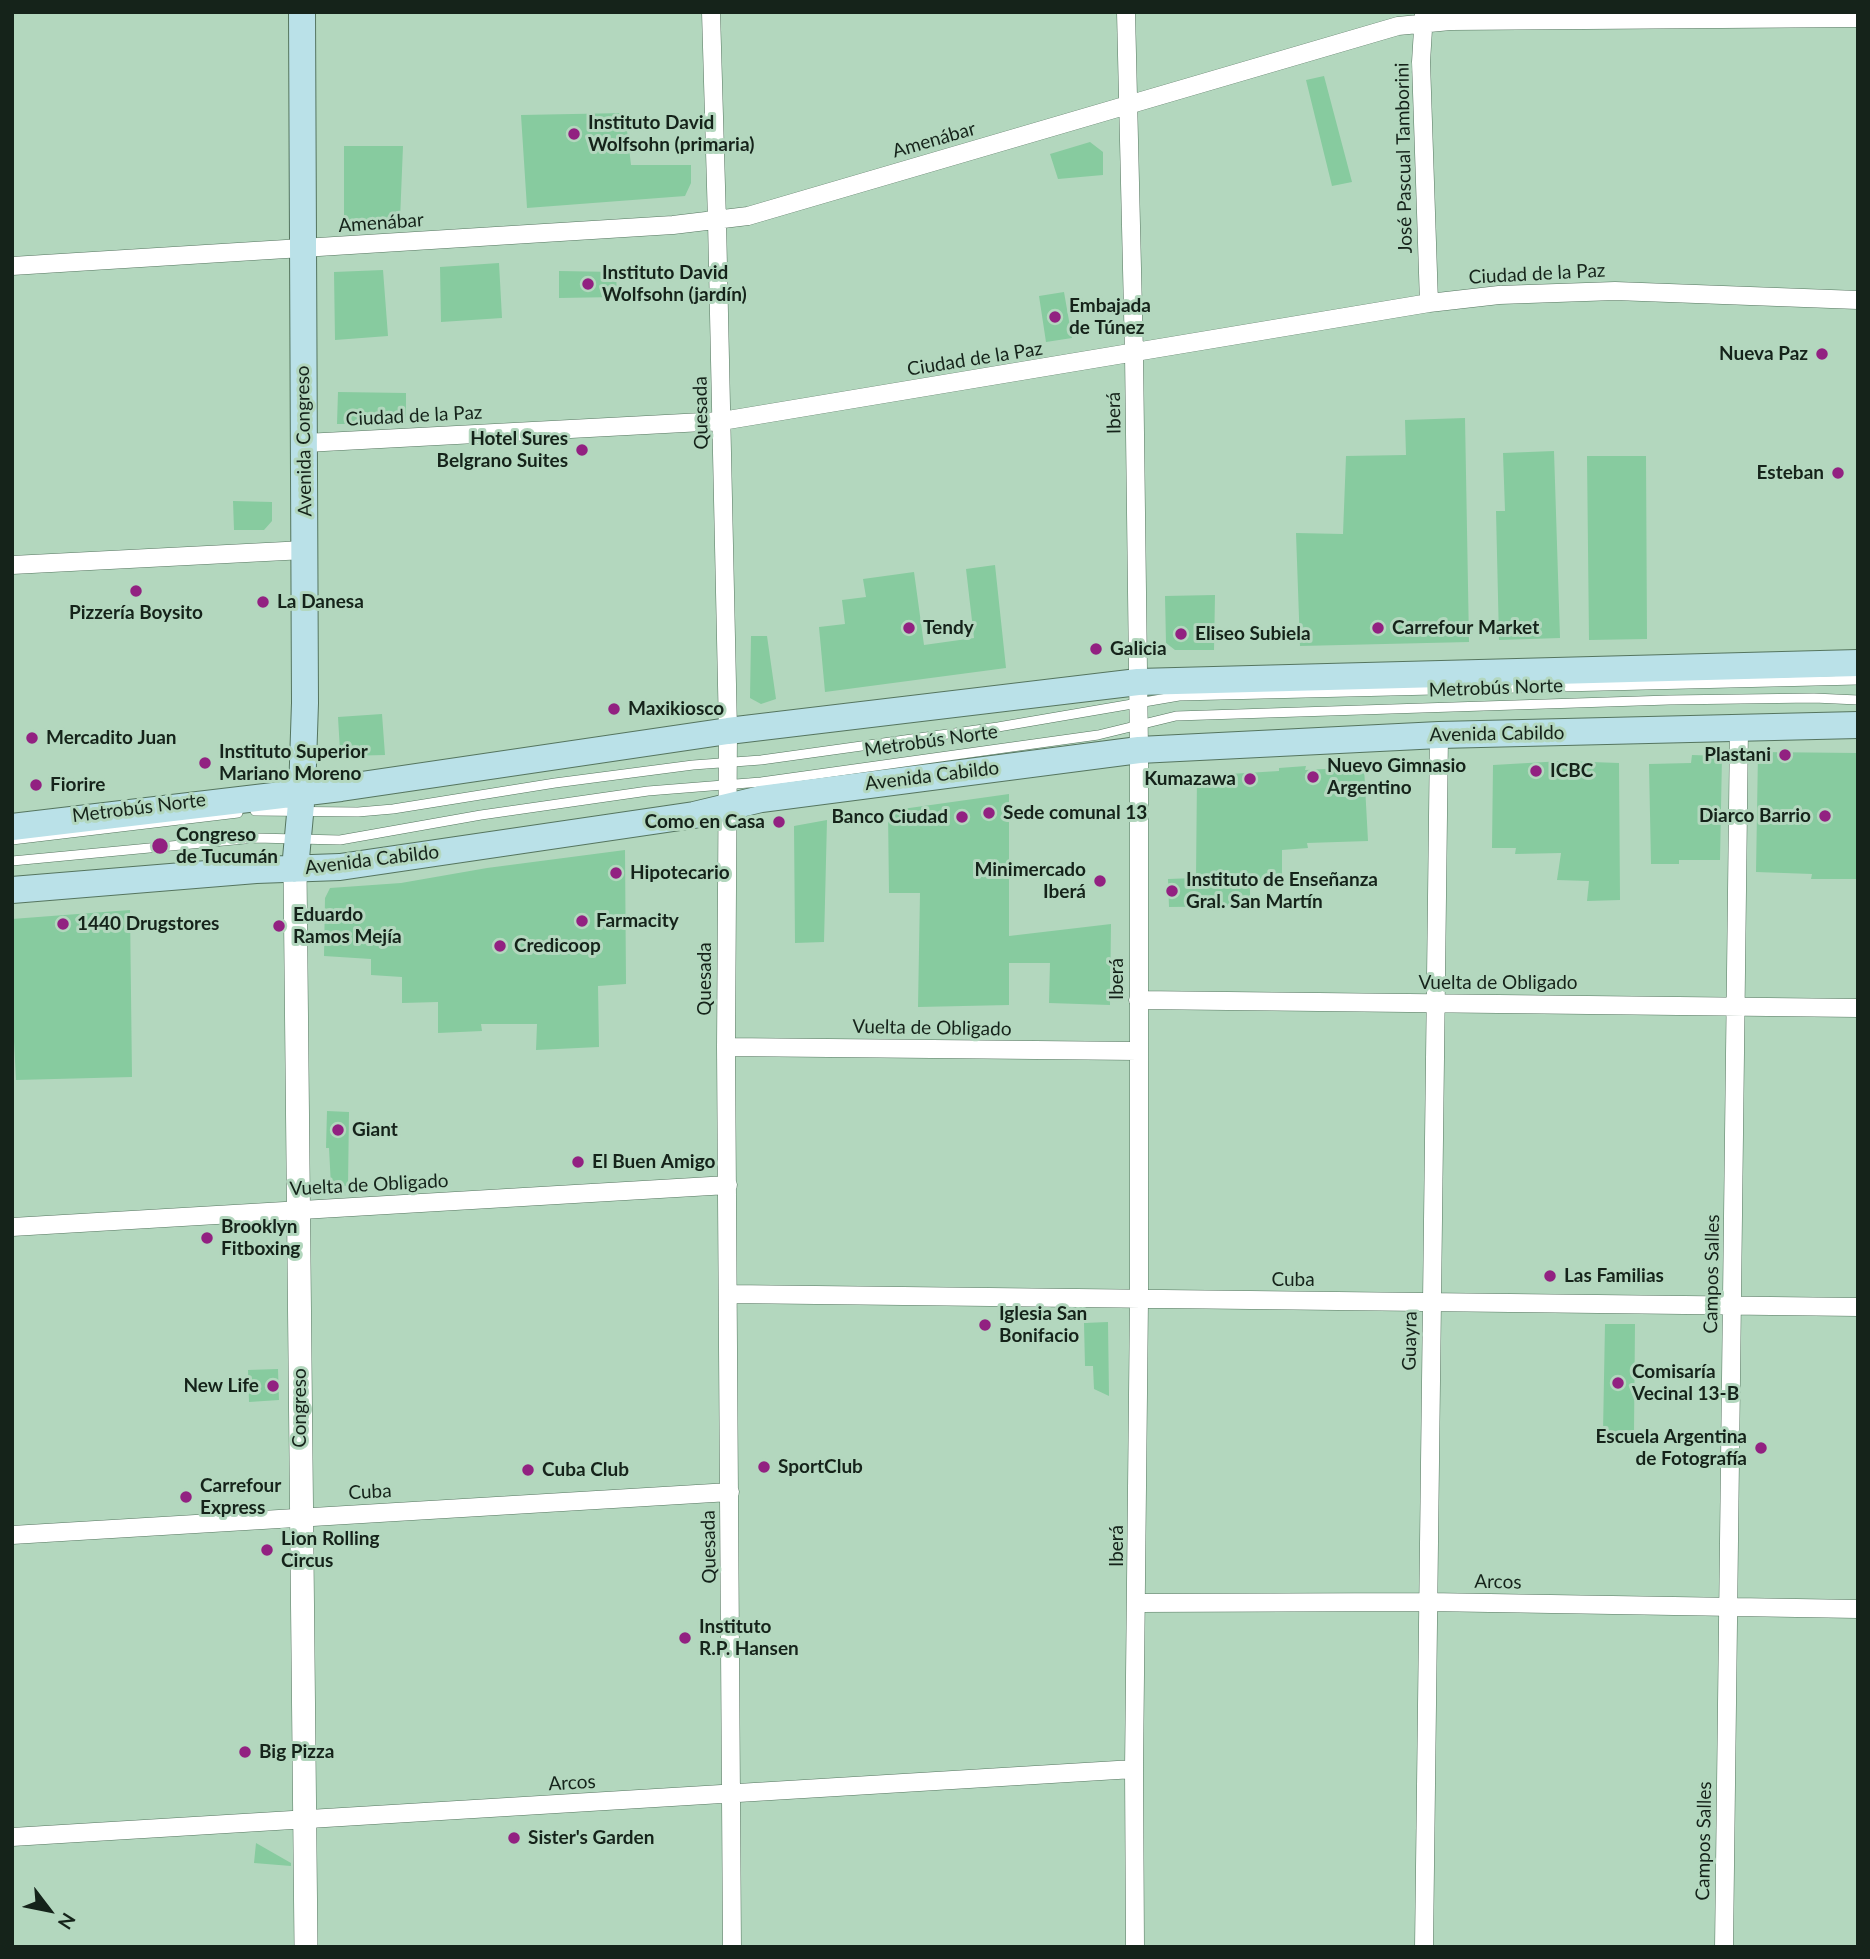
<!DOCTYPE html>
<html>
<head>
<meta charset="utf-8">
<style>
	body { margin:0 }
	#map { position:relative; width:1870px; height:1959px; overflow:hidden; background:#b3d7be; font-family:Lato,sans-serif }
	canvas { display:block }
	.frame { position:absolute; inset:0; border:14px solid #15231a; pointer-events:none }
	.north { position:absolute; left:14px; top:1875px; width:70px; height:70px; -webkit-text-stroke:5px #b3d7be; paint-order:stroke; rotate:122deg; font-size:19px; font-weight:700; line-height:28px; text-align:center; color:#15231a }
	.north::after { content:''; display:block; margin:auto; width:24px; height:32px; background:#15231a; clip-path:polygon(50% 0,100% 100%,50% 72%,0 100%) }
</style>
</head>
<body>
<div id="map">
<canvas width="1870" height="1959"></canvas>
<div class="frame"></div>
<div class="north">N</div>
</div>
<script>
const ctx = document.querySelector('canvas').getContext('2d');
ctx.lineJoin = 'round';
function fill(path, color) { ctx.fillStyle = color; ctx.fill(path, 'evenodd'); }
function strokePath(path, color, width, dash) { ctx.strokeStyle = color; ctx.lineWidth = width; ctx.lineCap = dash ? 'butt' : 'round'; ctx.setLineDash(dash || []); ctx.stroke(path); }
function drawText(font, color, halo, rows, align = 'center') {
  ctx.font = font + ' Lato,sans-serif'; ctx.lineWidth = 6; ctx.setLineDash([]); ctx.textBaseline = 'middle'; ctx.strokeStyle = halo; ctx.fillStyle = color; for (const [text, x, y, turn = 0] of rows) {
    ctx.save(); ctx.translate(x, y); ctx.rotate((+turn || 0) * Math.PI / 180); ctx.textAlign = isNaN(turn) ? turn : align; if (halo) ctx.strokeText(text, 0, 0); ctx.fillText(text, 0, 0); ctx.restore();
  }
}
const building = new Path2D(`
	M1324 76 1352 182 1332 186 1306 80Z
	M625 113 631 165H691V183L685 196 527 208 521 115Z
	M1090 142 1103 152V175L1058 179 1050 154Z
	M344 146H403L400 220 344 222Z
	M499 263 502 318 441 322 440 267Z
	M383 270 388 336 335 340 334 272Z
	M559 271 616 272 617 297 559 298Z
	M1064 292 1072 338 1046 342 1039 296Z
	M338 392 406 393V424H337Z
	M1465 418 1469 642 1300 646 1296 533 1343 534 1346 456 1406 455 1405 420Z
	M1554 451 1560 638 1499 640 1496 511H1505L1503 453Z
	M1587 456H1646L1647 639 1589 640Z
	M233 501 272 502V521L264 530H234Z
	M995 565 1006 668 825 692 819 627 845 624 842 600 866 597 863 579 914 572 924 645 974 638 966 569Z
	M1215 595 1214 650H1175L1166 643 1165 596Z
	M751 636H767L776 699 761 704 750 698Z
	M382 714 385 755 344 756 340 751 338 717Z
	M1758 752 1858 753V879H1811L1812 874 1756 872Z
	M1692 755 1722 756 1720 860H1679V864H1651L1649 764 1691 763Z
	M1563 761 1619 763 1620 900 1587 901 1589 881 1557 880 1561 853 1515 854 1516 848H1492L1493 765Z
	M1306 766 1305 770 1364 767 1368 841 1307 843 1308 848 1282 850V881L1250 882V906L1169 907 1168 879 1196 878 1197 776 1279 771V768Z
	M1009 794V936L1111 924 1110 1005 1049 1003 1050 963H1009V1005L918 1007 920 893H889L888 811Z
	M827 820 824 942 795 943 794 826Z
	M625 850 626 984 598 986 599 1047 536 1050 537 1024H481L482 1031 438 1033V1002L402 1003V977L371 975V959L324 956 325 898 330 888 401 883 487 868Z
	M130 910 132 1077 16 1080 12 1003V919Z
	M327 1111 349 1112 348 1186H331L329 1148H326Z
	M1108 1322 1109 1396 1094 1389 1093 1366H1085L1084 1323Z
	M1605 1324H1635L1634 1432H1603Z
	M278 1369 279 1400 249 1402 248 1370Z
	M256 1843 291 1863V1866L254 1863Z`);
const service = new Path2D(`
	M255 811 358 812 393 809 555 783 693 765 761 760 998 727 1179 696 1858 680
	M12 840 238 813
	M12 861 255 838 340 840 481 815 648 791 761 782 1098 735 1176 716 1669 700 1814 698 1858 700`);
const minor = new Path2D(`
	M711 12 717 221 728 731 726 1047 732 1947
	M1126 12 1134 354 1139 750V1300L1134 1769 1135 1947
	M1424 13 1421 62 1429 303
	M12 266 673 225 748 216 1398 26 1450 21 1858 18
	M305 443 722 421 1429 303 1499 295 1615 291 1858 300
	M12 565 305 550
	M1138 1000 1858 1008
	M726 1047 1138 1051
	M12 1227 728 1185
	M729 1294 1858 1307
	M12 1535 730 1492
	M1137 1603 1428 1602 1858 1609
	M12 1837 1134 1769
	M1424 1947 1439 735
	M1724 1947 1739 728`);
const tertiary = new Path2D(`
	M295 869 306 1947`);
const secondary = new Path2D(`
	M12 827 341 788 728 731 1138 682 1858 663
	M295 869 302 793 305 703 302 12
	M12 890 256 870 340 867 694 815 761 799 1139 750 1439 735 1858 725`);
const markers = [
	[574,134,7,"#922181"],
	[588,284,7,"#922181"],
	[1055,317,7,"#922181"],
	[1822,354,7,"#922181"],
	[582,450,7,"#922181"],
	[1838,473,7,"#922181"],
	[136,591,7,"#922181"],
	[263,602,7,"#922181"],
	[909,628,7,"#922181"],
	[1378,628,7,"#922181"],
	[1181,634,7,"#922181"],
	[1096,649,7,"#922181"],
	[614,709,7,"#922181"],
	[32,738,7,"#922181"],
	[1785,755,7,"#922181"],
	[205,763,7,"#922181"],
	[1536,771,7,"#922181"],
	[1313,777,7,"#922181"],
	[1250,779,7,"#922181"],
	[36,785,7,"#922181"],
	[989,813,7,"#922181"],
	[1825,816,7,"#922181"],
	[962,817,7,"#922181"],
	[779,822,7,"#922181"],
	[160,846,9,"#922181"],
	[616,873,7,"#922181"],
	[1100,881,7,"#922181"],
	[1172,891,7,"#922181"],
	[582,921,7,"#922181"],
	[63,924,7,"#922181"],
	[279,926,7,"#922181"],
	[500,946,7,"#922181"],
	[338,1130,7,"#922181"],
	[578,1162,7,"#922181"],
	[207,1238,7,"#922181"],
	[1550,1276,7,"#922181"],
	[985,1325,7,"#922181"],
	[1618,1383,7,"#922181"],
	[273,1386,7,"#922181"],
	[1761,1448,7,"#922181"],
	[764,1467,7,"#922181"],
	[528,1470,7,"#922181"],
	[186,1497,7,"#922181"],
	[267,1550,7,"#922181"],
	[685,1638,7,"#922181"],
	[245,1752,7,"#922181"],
	[514,1838,7,"#922181"]
];
const poiNames = [
	["Instituto David",588,123],
	["Wolfsohn (primaria)",588,145],
	["Instituto David",602,273],
	["Wolfsohn (jardín)",602,295],
	["Embajada",1069,306],
	["de Túnez",1069,328],
	["Nueva Paz",1808,354,"right"],
	["Hotel Sures",568,439,"right"],
	["Belgrano Suites",568,461,"right"],
	["Esteban",1824,473,"right"],
	["La Danesa",277,602],
	["Pizzería Boysito",136,613,"center"],
	["Tendy",923,628],
	["Carrefour Market",1392,628],
	["Eliseo Subiela",1195,634],
	["Galicia",1110,649],
	["Maxikiosco",628,709],
	["Mercadito Juan",46,738],
	["Instituto Superior",219,752],
	["Mariano Moreno",219,774],
	["Plastani",1771,755,"right"],
	["Nuevo Gimnasio",1327,766],
	["Argentino",1327,788],
	["ICBC",1550,771],
	["Kumazawa",1236,779,"right"],
	["Fiorire",50,785],
	["Sede comunal 13",1003,813],
	["Diarco Barrio",1811,816,"right"],
	["Banco Ciudad",948,817,"right"],
	["Como en Casa",765,822,"right"],
	["Congreso",176,835],
	["de Tucumán",176,857],
	["Minimercado",1086,870,"right"],
	["Iberá",1086,892,"right"],
	["Hipotecario",630,873],
	["Instituto de Enseñanza",1186,880],
	["Gral. San Martín",1186,902],
	["Eduardo",293,915],
	["Ramos Mejía",293,937],
	["Farmacity",596,921],
	["1440 Drugstores",77,924],
	["Credicoop",514,946],
	["Giant",352,1130],
	["El Buen Amigo",592,1162],
	["Brooklyn",221,1227],
	["Fitboxing",221,1249],
	["Las Familias",1564,1276],
	["Iglesia San",999,1314],
	["Bonifacio",999,1336],
	["Comisaría",1632,1372],
	["Vecinal 13-B",1632,1394],
	["New Life",259,1386,"right"],
	["Escuela Argentina",1747,1437,"right"],
	["de Fotografía",1747,1459,"right"],
	["SportClub",778,1467],
	["Cuba Club",542,1470],
	["Carrefour",200,1486],
	["Express",200,1508],
	["Lion Rolling",281,1539],
	["Circus",281,1561],
	["Instituto",699,1627],
	["R.P. Hansen",699,1649],
	["Big Pizza",259,1752],
	["Sister's Garden",528,1838]
];
const streetNames = [
	["Amenábar",934,140,-16],
	["José Pascual Tamborini",1404,158,-91],
	["Amenábar",381,223,-4],
	["Ciudad de la Paz",1537,274,-3],
	["Ciudad de la Paz",975,359,-9],
	["Quesada",701,413,-91],
	["Iberá",1114,413,-91],
	["Ciudad de la Paz",414,416,-3],
	["Avenida Congreso",304,441,-91],
	["Metrobús Norte",1496,688,-2],
	["Avenida Cabildo",1497,734,-1],
	["Metrobús Norte",931,741,-8],
	["Avenida Cabildo",932,776,-7],
	["Metrobús Norte",139,808,-7],
	["Avenida Cabildo",372,860,-7],
	["Quesada",705,979,-90],
	["Iberá",1117,979,-90],
	["Vuelta de Obligado",1498,983],
	["Vuelta de Obligado",932,1028,1],
	["Vuelta de Obligado",369,1185,-3],
	["Campos Salles",1712,1274,-89],
	["Cuba",1293,1280],
	["Guayra",1410,1341,-89],
	["Congreso",300,1408,-90],
	["Cuba",370,1492,-3],
	["Iberá",1117,1546,-90],
	["Quesada",709,1547,-91],
	["Arcos",1498,1582,1],
	["Arcos",572,1783,-3],
	["Campos Salles",1704,1841,-89]
];
fill(building, '#87cb9f');
strokePath(service, '#55755f', 10);
strokePath(minor, '#55755f', 19);
strokePath(tertiary, '#55755f', 24);
strokePath(secondary, '#55755f', 28);
strokePath(service, '#fff', 9);
strokePath(minor, '#fff', 18);
strokePath(tertiary, '#fff', 23);
strokePath(secondary, '#bae1e8', 26);
for (const [x, y, r, color] of markers) { const dot = new Path2D(); dot.arc(x, y, r, 0, 2 * Math.PI); ctx.fillStyle = color; ctx.fill(dot); strokePath(dot, '#b3d7be', 2.5); }
drawText('bold 19px', '#15231a', '#b3d7be', poiNames, 'left');
drawText('19px', '#15231a', '#b3d7be', streetNames);
</script>
</body>
</html>
